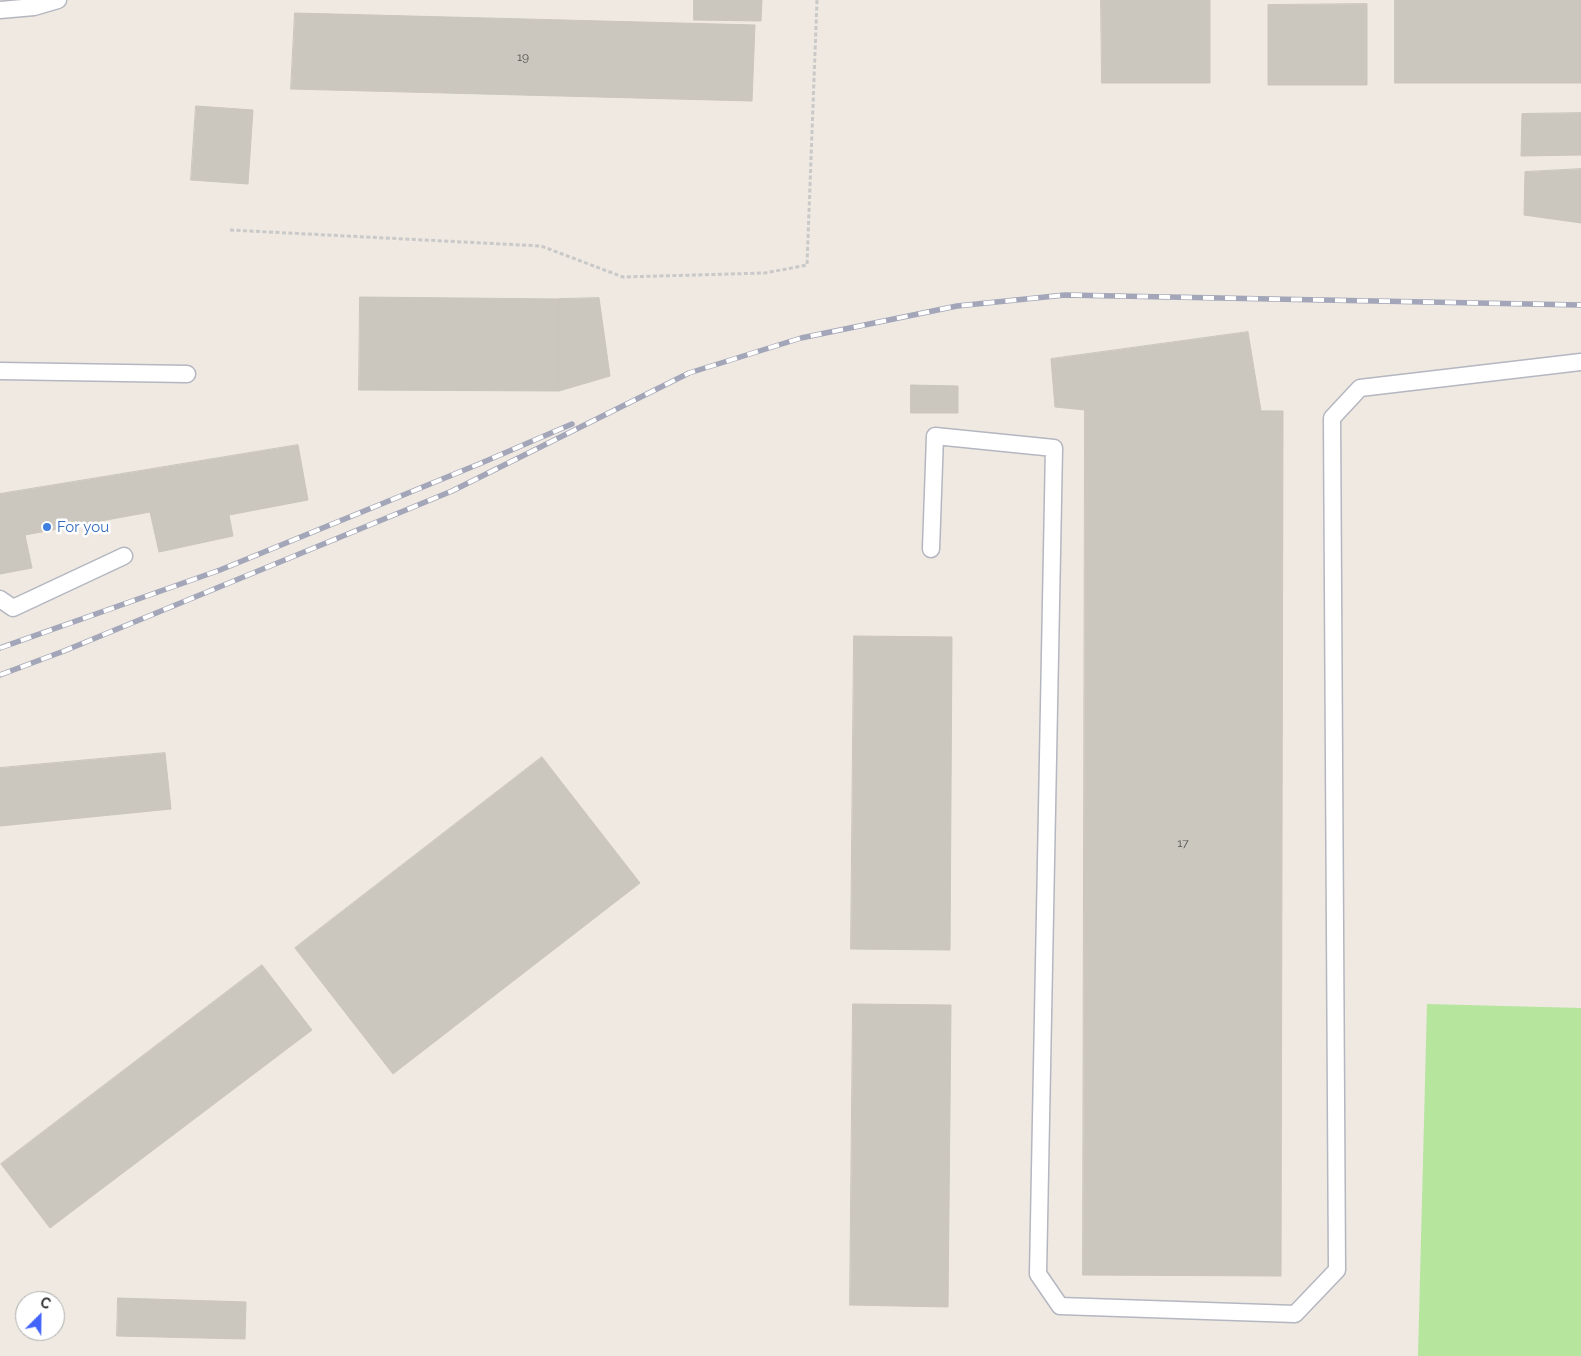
<!DOCTYPE html>
<html>
<head>
<meta charset="utf-8">
<style>
	body { margin:0 }
	#map { position:relative; width:1581px; height:1356px; overflow:hidden; background:#efe9e1; font-family:Raleway,sans-serif }
	canvas { display:block }
	.north { position:absolute; left:15px; top:1291px; width:50px; height:50px; box-sizing:border-box; background:#fff; border:1px solid #ababab; border-radius:50%; rotate:23deg; font-size:14px; font-weight:700; line-height:20px; text-align:center; color:#2e2e2e }
	.north::after { content:''; display:block; margin:auto; width:18px; height:22px; background:#4264fb; clip-path:polygon(50% 0,100% 100%,50% 72%,0 100%) }
</style>
</head>
<body>
<div id="map">
<canvas width="1581" height="1356"></canvas>
<div class="north">С</div>
</div>
<script>
const ctx = document.querySelector('canvas').getContext('2d');
ctx.lineJoin = 'round';
function fill(path, color) { ctx.fillStyle = color; ctx.fill(path, 'evenodd'); }
function strokePath(path, color, width, dash) { ctx.strokeStyle = color; ctx.lineWidth = width; ctx.lineCap = dash ? 'butt' : 'round'; ctx.setLineDash(dash || []); ctx.stroke(path); }
function drawText(font, color, halo, rows, align = 'center') {
  ctx.font = font + ' Raleway,sans-serif'; ctx.lineWidth = 5; ctx.setLineDash([]); ctx.textBaseline = 'middle'; ctx.strokeStyle = halo; ctx.fillStyle = color; for (const [text, x, y, turn = 0] of rows) {
    ctx.save(); ctx.translate(x, y); ctx.rotate((+turn || 0) * Math.PI / 180); ctx.textAlign = isNaN(turn) ? turn : align; if (halo) ctx.strokeText(text, 0, 0); ctx.fillText(text, 0, 0); ctx.restore();
  }
}
const green = new Path2D(`
	M1427 1004 1581 1008V1356H1418Z`);
const building = new Path2D(`
	M694 0H762L761 21 694 20Z
	M1101 0H1210V83H1102Z
	M1395 0H1581V83H1395Z
	M1367 4V85H1268V5Z
	M295 13 755 25 752 101 291 89Z
	M196 106 253 110 248 184 191 180Z
	M1581 113V155L1521 156 1522 114Z
	M1581 169V223L1524 215 1525 172Z
	M360 297 559 299V391L359 390Z
	M599 298 610 376 559 391V299Z
	M1248 332 1261 411 1085 410 1055 407 1051 359Z
	M911 385 958 386V413H911Z
	M1085 410 1283 411 1281 1276 1083 1275Z
	M298 445 308 500 229 515 233 536 159 552 150 512 25 535 32 568 0 574V494Z
	M854 636 952 637 950 950 851 949Z
	M165 753 171 809 0 826V768Z
	M542 757 640 883 393 1074 295 948Z
	M262 965 312 1030 50 1228 1 1164Z
	M853 1004 951 1005 948 1307 850 1305Z
	M118 1298 246 1302 245 1339 117 1336Z`);
const path = new Path2D(`
	M230 230 541 246 623 277 765 273 807 265 817 0`);
const lane = new Path2D(`
	M0 10 34 7 58 0
	M0 371 187 374
	M931 549 935 436 1054 448 1038 1274 1060 1306 1295 1314 1337 1270 1332 418 1360 388 1581 362
	M0 599 13 608 124 556`);
const rail = new Path2D(`
	M0 648 220 570 479 464 572 424
	M0 675 64 651 452 491 689 373 801 338 957 306 1065 295 1581 305`);
const markers = [
	[47,527,5,"#3f7fe0"]
];
const numberNames = [
	["19",523,57],
	["17",1183,843]
];
const shopNames = [
	["For you",57,527]
];
fill(green, '#b6e59e');
fill(building, '#cbc7bf');
strokePath(building, '#cbc5ba', 1);
strokePath(lane, '#b4b7c1', 19);
strokePath(path, '#c9c9c9', 3, [4, 2.5]);
strokePath(lane, '#fff', 16);
strokePath(rail, '#a3a6b8', 5.5);
strokePath(rail, '#fff', 4, [11]);
for (const [x, y, r, color] of markers) { const dot = new Path2D(); dot.arc(x, y, r, 0, 2 * Math.PI); ctx.fillStyle = color; ctx.fill(dot); strokePath(dot, '#fff', 2); }
drawText('12px', '#555452', null, numberNames);
drawText('15px', '#366cbe', '#fff', shopNames, 'left');
</script>
</body>
</html>
